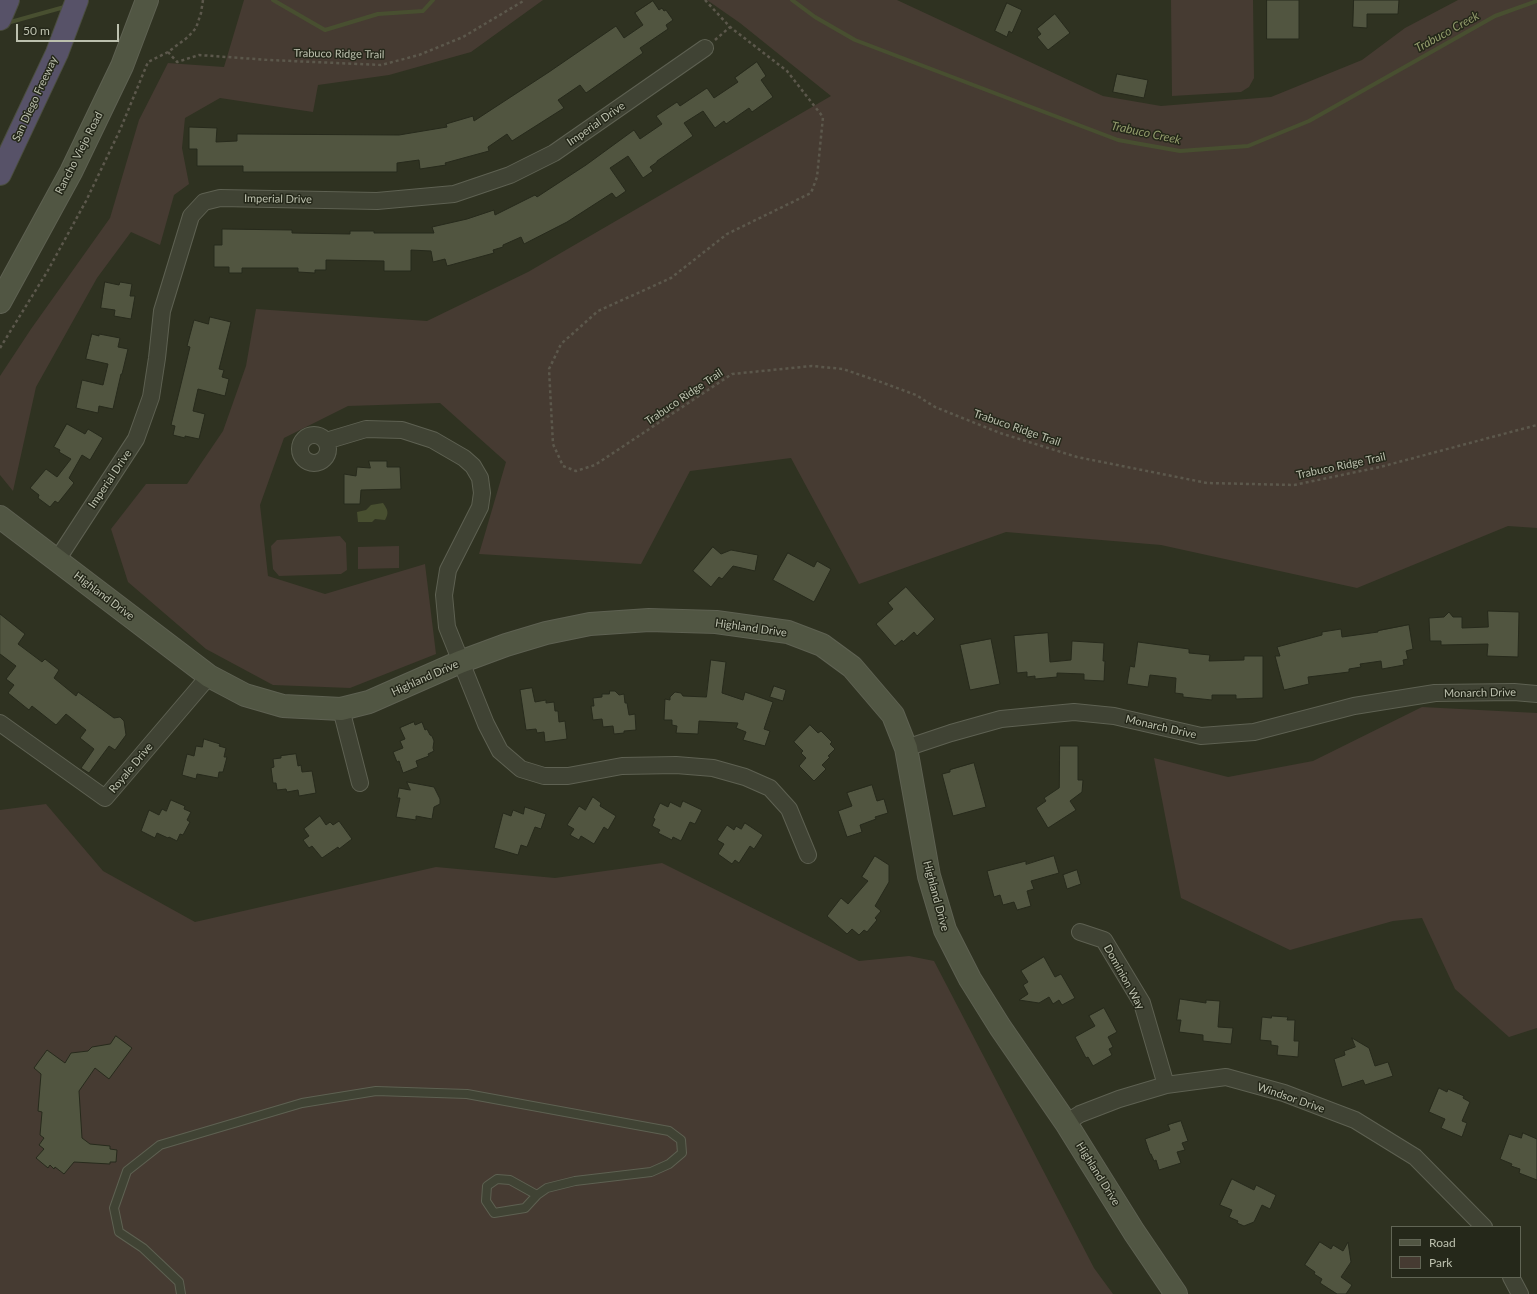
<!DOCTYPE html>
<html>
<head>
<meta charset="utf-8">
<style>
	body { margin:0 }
	#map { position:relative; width:1537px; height:1294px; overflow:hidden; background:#2f3221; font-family:Lato,sans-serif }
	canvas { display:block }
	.legend { position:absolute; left:1391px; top:1226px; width:130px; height:52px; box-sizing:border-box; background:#25281a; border:1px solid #616555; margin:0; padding:5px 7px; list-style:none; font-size:12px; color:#bcc0ae }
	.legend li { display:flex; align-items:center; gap:8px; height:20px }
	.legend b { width:20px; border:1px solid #616555 }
	.scale { position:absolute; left:16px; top:24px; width:103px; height:18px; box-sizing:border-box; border:2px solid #bcc0ae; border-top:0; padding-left:5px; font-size:12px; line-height:14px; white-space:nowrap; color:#bcc0ae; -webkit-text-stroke:3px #25281a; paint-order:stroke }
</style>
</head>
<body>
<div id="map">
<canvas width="1537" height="1294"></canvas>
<ul class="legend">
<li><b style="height:5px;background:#515643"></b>Road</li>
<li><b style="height:11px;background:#463b32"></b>Park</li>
</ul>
<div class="scale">50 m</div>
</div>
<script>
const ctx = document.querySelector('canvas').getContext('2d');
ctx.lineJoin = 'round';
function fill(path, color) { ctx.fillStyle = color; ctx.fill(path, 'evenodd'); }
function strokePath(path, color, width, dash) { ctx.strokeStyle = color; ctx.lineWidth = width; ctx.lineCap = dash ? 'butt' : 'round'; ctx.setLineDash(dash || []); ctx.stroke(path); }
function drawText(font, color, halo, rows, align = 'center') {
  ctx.font = font + ' Lato,sans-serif'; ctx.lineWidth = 3; ctx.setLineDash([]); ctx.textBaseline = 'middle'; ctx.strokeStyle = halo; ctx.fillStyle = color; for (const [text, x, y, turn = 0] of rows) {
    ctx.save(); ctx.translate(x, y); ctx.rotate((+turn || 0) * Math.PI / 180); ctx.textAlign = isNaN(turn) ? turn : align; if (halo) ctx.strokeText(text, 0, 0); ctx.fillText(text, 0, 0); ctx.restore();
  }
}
const green = new Path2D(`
	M244 0H543L471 52 389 75 318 85 313 112 220 98 185 118 182 148 189 184 174 195 160 245 131 232 97 278 36 387 13 491 0 475V376L31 329 110 218 139 120 168 63 224 67Z
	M707 0H897L1103 96 1161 106 1271 97 1362 60 1405 28 1458 0H1537V528L1508 526 1357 588 1161 545 1006 532 859 584 791 458 690 471 641 564 479 554 506 462 440 403 348 406 284 438 260 505 268 576 325 594 425 564 436 654 350 688 273 685 206 649 128 582 111 529 146 484H187L223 431 246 366 256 309 427 321 528 272 831 96 740 23Z
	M1171 0H1253L1254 78 1249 87 1241 92 1172 96Z
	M340 536 346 543 347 570 341 574 279 576 273 569 271 546 277 540Z
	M399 546V568L358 569V547Z
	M1422 707 1537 713V1028L1509 1037 1455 989 1422 918 1393 921 1290 950 1181 898 1154 758 1228 777 1313 761Z
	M46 804 103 871 195 922 436 867 555 878 662 863 859 961 909 956 934 961 1094 1268 1113 1294H0V810Z`);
const water = new Path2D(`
	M383 503C388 510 389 513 385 520L375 519 372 522H358L357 512 366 510 371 505Z`);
const stream = new Path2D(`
	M273 0 325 30 378 14 423 11 433 0
	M792 0 815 17 855 40 1118 140 1180 151 1248 146 1309 121 1495 16 1537 1
	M7 23 68 6`);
const building = new Path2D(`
	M1267 0H1299V39H1267Z
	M1354 0H1399L1398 14H1367V28L1353 27Z
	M653 1 659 10 662 8 664 11 666 10 673 20 666 25 668 29 640 48 643 53 586 93 580 85 558 100 564 108 512 141 507 134 488 147 489 151 445 163 446 165 420 169 419 160 397 163V172H243V166H197V149H189V127L217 128 216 142 237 141V134L399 135 447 127 446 124 473 116 474 121 549 72 616 26 624 38 643 25 635 13Z
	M1007 3 1022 10 1012 33 1009 31 1007 37 995 31Z
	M1055 14 1070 33 1048 50 1037 37 1041 34 1037 29Z
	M757 62 766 76 761 80 773 97 752 112 749 108 726 124 724 121 715 128 703 111 684 123 693 136 657 161V162L650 167 653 171 643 178 628 156 610 168 626 191 616 198 612 193 567 222 524 244 521 237 503 245V247L493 250 494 253 447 266 445 259 433 262 431 251 411 250V271H384V261L326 260V270H315V273L298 272V268H242V273H229V267H214V245H222V229L292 230V233L350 234V231H374V233H434L432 227 467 219 494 210 495 215 535 195 537 197 586 165 634 130 640 139 662 124 656 116 677 102 680 106 707 88 714 98 738 82 735 78Z
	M1117 74 1148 80 1144 98 1113 92Z
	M105 282 119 285 120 282 132 284 130 296H135L131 319 114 316 115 310 101 308Z
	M210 317 231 322 219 369 224 370 222 377 229 379 225 396 198 389 193 411 205 414 199 439 185 436V438L173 435 175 426 171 425 190 347 187 346 194 320 208 324Z
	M92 334 99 336V334L120 338 118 347 128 349 122 374H121L113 409 99 406 98 413 76 408 82 380 103 385 108 364 86 359Z
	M67 424 85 434 88 429 103 438 90 460 82 455 69 478 74 483 58 503 55 501 50 507 38 498 39 495 30 488 46 469 57 477 71 459 59 452 60 450 54 447Z
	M369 461H387V467H400L401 489 361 490 360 504H344V474L356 476 357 467 370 468Z
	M713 547 721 554 731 550 758 555 755 571 733 566 722 579 719 577 711 587 693 571Z
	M788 553 814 567 817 561 831 569 814 602 773 580Z
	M906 587 935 619 917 636 914 632 903 642 902 640 895 646 876 624 893 609 888 603Z
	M1488 611 1519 612 1518 657 1487 656 1488 644 1441 645V641H1430L1429 618 1444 617 1449 612 1453 617H1462V628L1488 627Z
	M0 614 25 634 18 644 42 662 45 659 59 670 54 678 76 696 78 692 114 718 120 717 124 721 126 735 115 750 109 746 89 773 81 768 94 749 80 738 86 730 66 714 56 725 32 706 29 710 8 693 14 685 6 679 16 666 0 654Z
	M1409 625 1413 649 1406 651 1408 659 1403 660 1404 665 1382 669 1381 661 1360 664 1361 667 1349 669V672L1308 677 1309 684 1284 690 1275 656H1280L1277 647 1322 635V632L1341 629 1342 637 1378 632V631Z
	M1048 633 1050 662 1071 660 1072 641 1104 643 1103 661H1105L1104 681 1084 680V674L1057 673V677L1035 679V676L1027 677V672L1017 673 1014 636Z
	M991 639 1000 684 970 690 960 645Z
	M1138 642 1189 649V653L1210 655 1209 661 1244 660V656H1263V698L1236 699V695H1212V700L1183 697V694L1175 693 1176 678 1150 675 1148 687 1127 684 1130 666 1134 667Z
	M711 660 726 662 722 693 743 700 745 692 773 702 764 729 770 731 765 746 743 740 746 732 736 728 738 723 699 721 698 734 676 733 677 726 672 725V720H664L665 699 670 700V697L675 692 681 693 683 696 706 697Z
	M774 686 786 690 783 701 770 697Z
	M532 688 535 702 546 700V703L554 702 555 711H558L559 722 565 721 567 739 545 742 544 732 537 733 536 729 526 730 520 690Z
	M610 691H615L619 695 624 694 625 703H627L629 715 635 714 636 730 624 731V733L614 734 613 726 603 727 602 719 593 720 591 706H594L593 698 602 697V694H609Z
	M414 722 415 725 422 722 425 730 427 729 430 735 432 736 434 741 433 748 434 751 428 754 429 756 416 761 418 767 403 773 399 761 397 762 393 752 403 748 400 741 405 739 400 728Z
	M810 725 818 733 821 731 832 742 830 744 835 749 828 756 830 757 822 765 826 769 814 781 799 766 806 758 801 753 803 751 794 742Z
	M204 739 220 744 219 746 226 748 224 757H227L223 772H219L218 778 197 774 196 779 182 775 187 754 194 756 196 746 202 747Z
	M1060 746H1078V780H1083L1082 792 1070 801 1076 810 1048 828 1036 808 1046 801 1044 798 1059 788Z
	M296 754 298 766 301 765 302 772 312 771 316 793 299 796 298 790 287 792 286 789 277 790 276 783H273L271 768 274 767 273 759 281 758V756Z
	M974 763 986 807 953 816 942 774 950 772V770Z
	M407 782 434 787 440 799V804L434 807 432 819 416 816V820L396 817 400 798H397L399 788 410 790Z
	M872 785 877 801 884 799 888 813 875 817 876 819 860 825 862 832 847 837 838 811 852 806 847 793Z
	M593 797 601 803 600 806 616 816 608 830 604 827 594 844 581 836 579 840 570 835 574 829 567 825 579 806 585 810Z
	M171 800 185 806 184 809 191 812 187 820 190 822 183 835 180 834 177 841 169 837 168 838 157 833 155 838 141 831 149 810 159 815 162 809 166 811Z
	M683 801 702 810 695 824 690 822 681 841 673 837 672 840 658 833 660 830 652 826 655 819 653 818 660 803 668 807 670 802 680 807Z
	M525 807 546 814 541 829 535 827 527 847 521 845 518 855 494 848 503 813 511 816 513 810 523 814Z
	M320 816 326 825 330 822 333 825 339 821 352 839 339 849 338 847 322 858 312 846 309 848 303 840 309 836 304 829Z
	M745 823 763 835 754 849 750 846 739 863 735 860 732 864 718 854 724 844 717 840 727 825 734 830 736 826 741 829Z
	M875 856 889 865V882L875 906 881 911 875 918 877 920 867 932 864 930 859 935 852 929 847 934 827 916 841 898 848 904 868 881 862 877Z
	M1054 856 1059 873 1031 881 1034 889 1027 891 1031 906 1017 910 1014 902 1003 905 1000 895 994 897 987 871 1026 861V864Z
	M1077 870 1081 884 1067 889 1063 875Z
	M1044 957 1055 977 1061 974 1075 998 1062 1005 1059 1000 1053 1004 1049 997 1039 1003 1019 1000 1028 994 1023 985 1028 982 1021 971Z
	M1180 999 1206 1003V1000L1220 1001 1218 1027 1233 1028 1231 1044 1203 1041V1035L1179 1032 1181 1020H1177Z
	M1104 1008 1117 1032 1108 1037 1113 1047 1109 1049 1112 1055 1093 1066 1088 1057 1086 1058 1075 1037 1095 1026 1089 1016Z
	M1272 1016 1288 1017 1287 1020H1295L1294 1041H1299L1298 1057 1277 1055 1278 1046 1271 1045V1041L1260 1040 1262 1017 1271 1018Z
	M116 1036 132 1048 109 1079 95 1068 79 1091 82 1138 90 1144 110 1146V1149L117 1150 116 1162H110V1164L74 1162 64 1174 55 1167 54 1169 50 1165 48 1168 36 1158 44 1149 39 1145 44 1138 40 1135 42 1112 38 1111 41 1074 34 1068 47 1050 65 1063 71 1053 88 1051 92 1047 110 1044Z
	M1352 1038 1369 1048 1375 1066 1388 1062 1393 1076 1365 1085 1363 1080 1342 1087 1334 1059 1345 1055 1344 1051 1355 1047Z
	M1439 1088 1447 1092 1448 1089 1464 1096 1463 1098 1470 1102 1462 1121 1467 1123 1462 1137 1441 1128 1445 1119 1429 1112Z
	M1181 1121 1188 1141 1182 1143 1185 1150 1177 1152 1181 1163 1159 1170 1156 1160 1154 1161 1151 1154H1150L1145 1139 1170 1130 1168 1125Z
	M1523 1133 1537 1139V1180L1519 1173 1520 1169 1511 1166 1512 1164 1500 1159 1509 1134 1521 1138Z
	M1232 1179 1254 1190 1256 1185 1276 1195 1270 1209 1262 1205 1254 1222 1244 1226 1237 1223 1238 1221 1229 1217 1232 1210 1220 1205Z
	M1320 1242 1331 1249 1333 1245 1343 1251 1348 1242 1351 1262 1341 1277 1352 1285 1346 1294H1337L1320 1283 1322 1279 1314 1274 1315 1272 1305 1265Z`);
const path = new Path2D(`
	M705 0 730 27 787 71 823 117 817 177 811 193 727 234 671 278 598 311 561 344 549 369 553 444 563 466 576 471 595 465 732 374 812 366 843 369 878 381 916 395 935 407 1000 433 1077 457 1207 483 1294 485 1380 467 1537 425
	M715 40 730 27
	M168 52 177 62 199 55 269 60 381 65 419 55 463 37 525 0
	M0 348 47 272 86 201 120 130 148 62 168 52 188 37 196 28 201 13 203 0`);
const lane = new Path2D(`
	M181 1294 179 1282 143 1248 119 1232 114 1208 127 1171 160 1145 302 1103 376 1091 467 1094 669 1131 681 1140 682 1153 669 1164 651 1172 575 1181 547 1188 537 1195 525 1208 494 1213 486 1201 487 1186 497 1179 510 1180 537 1195`);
const street = new Path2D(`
	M300 449a14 14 0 1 1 28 0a14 14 0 1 1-28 0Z
	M326 441 366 429 402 430 433 440 464 458 473 466 480 478 482 493 480 507 448 570 444 595 447 627 486 724 500 751 521 769 544 776H568L622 766 676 765 713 768 745 777 770 788 789 809 808 855
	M57 560 136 439 151 397 157 358 162 311 191 216 204 202 220 198 377 201 454 194 510 175 554 153 705 48
	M341 709 360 783
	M0 723 105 798 209 676
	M906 748 951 733 1001 719 1074 712 1114 716 1201 736 1254 732 1354 706 1435 693 1514 692 1537 694
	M1080 932 1104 940 1142 1003 1166 1085
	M1066 1123 1080 1114 1119 1099 1166 1085 1226 1077 1284 1093 1355 1120 1415 1157 1484 1227
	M1511 1277 1520 1294`);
const secondary = new Path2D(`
	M0 302 71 172 122 66 147 0
	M0 517 209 676 245 695 283 706 341 709 369 702 460 662 506 645 546 633 590 624 649 620 716 622 788 632 822 645 852 667 893 715 906 748 929 876 945 930 970 979 1000 1027 1066 1123 1134 1232 1176 1294`);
const highway = new Path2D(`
	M0 19 8 0
	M0 174 57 53 77 0`);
const streetNames = [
	["Trabuco Ridge Trail",339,54,1],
	["San Diego Freeway",35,99,-65],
	["Imperial Drive",596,124,-35],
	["Rancho Viejo Road",79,153,-63],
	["Imperial Drive",278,199,1],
	["Trabuco Ridge Trail",684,397,-34],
	["Trabuco Ridge Trail",1017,428,19],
	["Trabuco Ridge Trail",1341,466,-12],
	["Imperial Drive",110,479,-56],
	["Highland Drive",104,596,37],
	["Highland Drive",751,628,8],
	["Highland Drive",425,678,-24],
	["Monarch Drive",1480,693,-1],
	["Monarch Drive",1161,727,13],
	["Royale Drive",131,768,-50],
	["Highland Drive",936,896,75],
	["Dominion Way",1124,977,61],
	["Windsor Drive",1291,1098,19],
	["Highland Drive",1098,1174,58]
];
const waterNames = [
	["Trabuco Creek",1447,32,-29],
	["Trabuco Creek",1146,133,12]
];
fill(green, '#463b32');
fill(water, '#484f30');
strokePath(stream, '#484f30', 4);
fill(building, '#515540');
strokePath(building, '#272a1c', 1);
strokePath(lane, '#5e6152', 10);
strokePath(street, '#5e6152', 18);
strokePath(secondary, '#5e6152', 24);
strokePath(highway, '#4b4e3f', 24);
strokePath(path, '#5c584c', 2.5, [3, 3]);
strokePath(lane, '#404334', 8);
strokePath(street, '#404334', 16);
strokePath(secondary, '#515643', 22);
strokePath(highway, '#575268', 22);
drawText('11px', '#bcc0ae', '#25281a', streetNames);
drawText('italic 12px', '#929b6b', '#25281a', waterNames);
</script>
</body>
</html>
